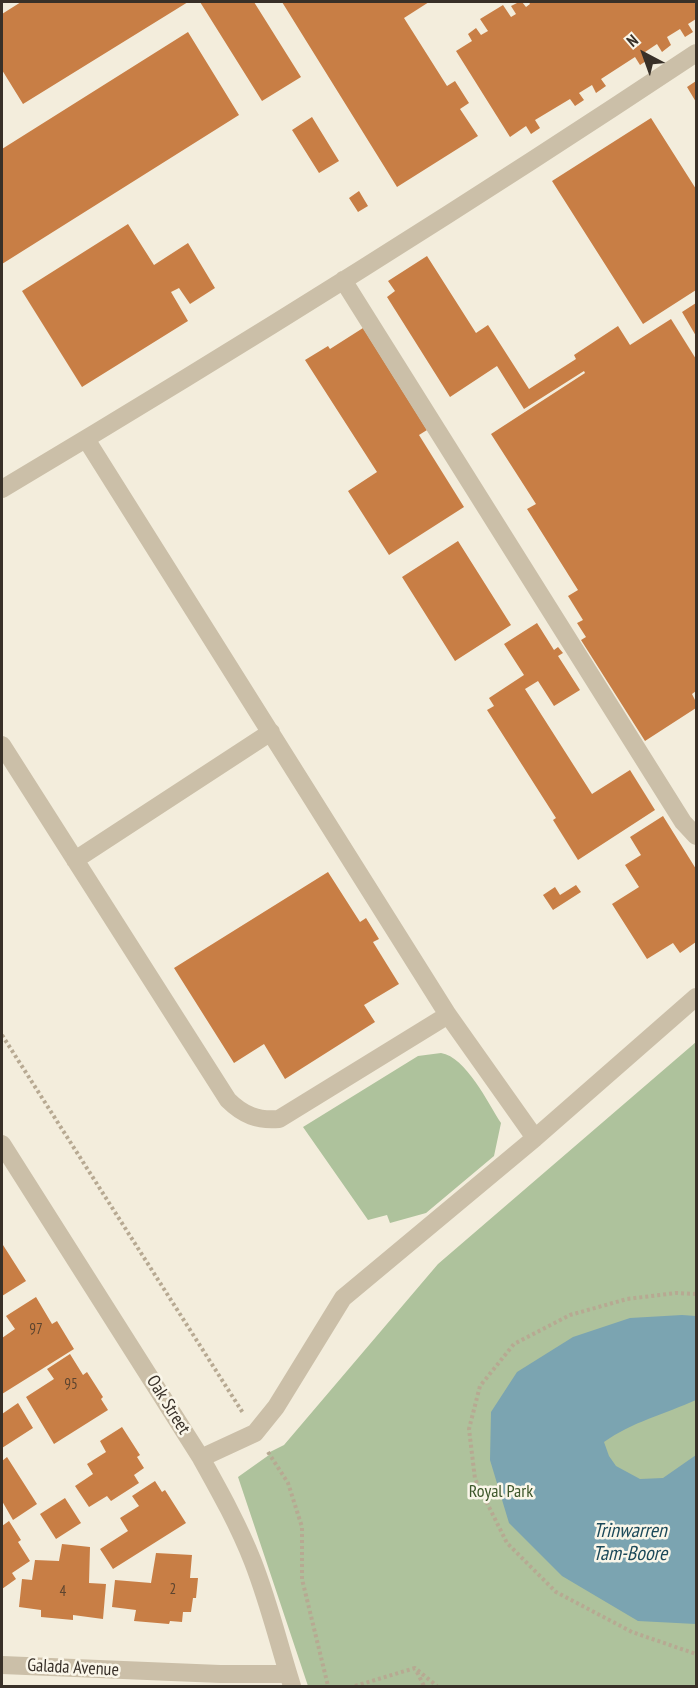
<!DOCTYPE html>
<html>
<head>
<meta charset="utf-8">
<style>
	body { margin:0 }
	#map { position:relative; width:698px; height:1688px; overflow:hidden; background:#f3eddc; font-family:"PT Sans Narrow",sans-serif }
	canvas { display:block }
	.frame { position:absolute; inset:0; border:3px solid #383028; pointer-events:none }
	.north { position:absolute; left:614px; top:24px; width:60px; height:60px; -webkit-text-stroke:4px #faf6e9; paint-order:stroke; rotate:319deg; font-size:16px; font-weight:700; line-height:24px; text-align:center; color:#383028 }
	.north::after { content:''; display:block; margin:auto; width:21px; height:27px; background:#383028; clip-path:polygon(50% 0,100% 100%,50% 72%,0 100%) }
</style>
</head>
<body>
<div id="map">
<canvas width="698" height="1688"></canvas>
<div class="frame"></div>
<div class="north">N</div>
</div>
<script>
const ctx = document.querySelector('canvas').getContext('2d');
ctx.lineJoin = 'round';
function fill(path, color) { ctx.fillStyle = color; ctx.fill(path, 'evenodd'); }
function strokePath(path, color, width, dash) { ctx.strokeStyle = color; ctx.lineWidth = width; ctx.lineCap = dash ? 'butt' : 'round'; ctx.setLineDash(dash || []); ctx.stroke(path); }
function drawText(font, color, halo, rows, align = 'center') {
  ctx.font = font + ' "PT Sans Narrow",sans-serif'; ctx.lineWidth = 5; ctx.setLineDash([]); ctx.textBaseline = 'middle'; ctx.strokeStyle = halo; ctx.fillStyle = color; for (const [text, x, y, turn = 0] of rows) {
    ctx.save(); ctx.translate(x, y); ctx.rotate((+turn || 0) * Math.PI / 180); ctx.textAlign = isNaN(turn) ? turn : align; if (halo) ctx.strokeText(text, 0, 0); ctx.fillText(text, 0, 0); ctx.restore();
  }
}
const green = new Path2D(`
	M696 1042V1686H308L238 1477 269 1455 268 1453 284 1445 438 1264Z
	M441 1053C466 1057 488 1103 501 1123L494 1156 426 1213 390 1223 387 1215 368 1220 303 1127 418 1056Z`);
const water = new Path2D(`
	M682 1315 696 1316V1400C665 1414 632 1422 604 1442L609 1456 616 1466 640 1479 663 1478 696 1455V1624L638 1621 562 1576 509 1523 490 1460 491 1412 517 1372 573 1337 630 1318Z`);
const building = new Path2D(`
	M21 2H188L23 104 2 70V14Z
	M200 2H254L301 77 262 101Z
	M282 2H429L404 18 447 86 455 81 469 103 460 109 478 136 397 187Z
	M519 2H522L526 7 530 4 529 2H696V19L688 24 693 32 685 37 680 29 667 37 671 45 662 52 657 44 645 52 649 59 640 65 635 57 601 79 606 86 596 93 592 85 579 93 584 100 575 106 570 99 535 120 540 128 531 134 526 126 510 137 456 51 472 41 468 34 476 28 481 35 488 31 480 19 503 5 511 17 516 14 511 6Z
	M188 32 239 115 2 264V149Z
	M696 81V102L687 87Z
	M312 117 339 161 319 173 292 130Z
	M651 118 696 189V290L643 324 552 181Z
	M359 191 368 206 358 212 349 198Z
	M128 224 154 265 188 243 215 288 190 304 179 288 171 292 188 321 82 387 22 291Z
	M427 256 476 333 488 325 529 389 576 359 574 355 618 326 630 345 671 319 696 359V691L692 694 696 702V708L645 741 581 640 586 637 577 623 583 620 568 596 578 590 527 509 536 504 491 434 585 373 584 371 524 409 497 366 450 397 387 297 395 291 388 281Z
	M696 303V336L682 312Z
	M363 328 427 430 419 435 464 507 389 555 348 491 377 472 305 360 328 346 330 349Z
	M458 541 511 625 455 661 402 577Z
	M537 623 554 650 558 647 563 653 558 656 580 690 554 706 538 681 525 689 592 794 630 770 655 810 578 860 553 820 556 818 487 710 494 706 489 698 524 675 504 644Z
	M663 816 696 869V942L680 953 673 943 647 959 612 904 639 887 625 865 641 855 630 837Z
	M328 872 360 922 366 918 379 939 373 942 399 984 364 1005 375 1022 285 1079 264 1044 234 1063 174 968Z
	M576 885 581 892 553 910 543 895 555 887 560 895Z
	M3 1245 26 1281 2 1296V1246Z
	M36 1297 52 1324 57 1321 74 1349 2 1394V1338L15 1329 6 1316Z
	M70 1354 83 1375 87 1372 103 1397 101 1399 108 1410 54 1444 26 1397 54 1379 47 1369Z
	M18 1403 33 1428 2 1448V1414Z
	M122 1427 140 1455 137 1457 144 1468 134 1475 139 1483 111 1501 107 1496 89 1507 75 1486 93 1474 87 1464 106 1452 100 1441Z
	M7 1457 37 1504 13 1520 2 1501V1461Z
	M155 1481 162 1492 165 1490 186 1523 113 1569 100 1549 128 1531 120 1518 139 1506 132 1496Z
	M65 1498 81 1523 56 1539 40 1514Z
	M9 1521 21 1540 18 1542 30 1561 12 1573 16 1579 2 1589V1526Z
	M62 1544 90 1547 89 1583 106 1584 103 1619 73 1615V1620L41 1617V1610L19 1607 22 1579 32 1580 35 1560 59 1561Z
	M156 1553 192 1555 190 1578H198L196 1598H193L191 1612H183L182 1622 170 1621 169 1624 134 1621 136 1610 112 1607 115 1580 151 1583Z`);
const path = new Path2D(`
	M2 1035 243 1413
	M696 1294 676 1293 627 1299 570 1315 514 1344 480 1386 469 1429 475 1479 507 1543 556 1592 632 1632 696 1654
	M268 1452 288 1483 302 1527V1579L328 1686
	M417 1672 424 1686
	M355 1686 415 1668 437 1686`);
const minor = new Path2D(`
	M343 280 683 822 696 836
	M86 439 448 1015 535 1138
	M2 489C237 349 469 204 696 53
	M2 745 228 1100C243 1115 258 1121 279 1119L448 1015
	M75 860 271 732
	M2 1144 201 1458C220 1492 239 1526 253 1562 269 1603 279 1645 292 1686
	M201 1458 255 1433 276 1407 343 1298 535 1138 696 997
	M2 1665 220 1674H288`);
const numberNames = [
	["97",36,1330],
	["95",71,1385],
	["2",173,1590],
	["4",63,1592]
];
const streetNames = [
	["Oak Street",168,1405,58],
	["Galada Avenue",73,1668,3]
];
const parkNames = [
	["Royal Park",501,1492]
];
const waterNames = [
	["Trinwarren",630,1531],
	["Tam-Boore",630,1554]
];
fill(green, '#aec29c');
fill(water, '#7ba4b1');
fill(building, '#c87e45');
strokePath(path, '#b7a992', 4, [3, 3]);
strokePath(minor, '#cbbfa8', 18);
drawText('15px', '#5c442f', null, numberNames);
drawText('18px', '#383028', '#faf6e9', streetNames);
drawText('18px', '#3e572b', '#faf6e9', parkNames);
drawText('italic 20px', '#1d4a5a', '#faf6e9', waterNames);
</script>
</body>
</html>
